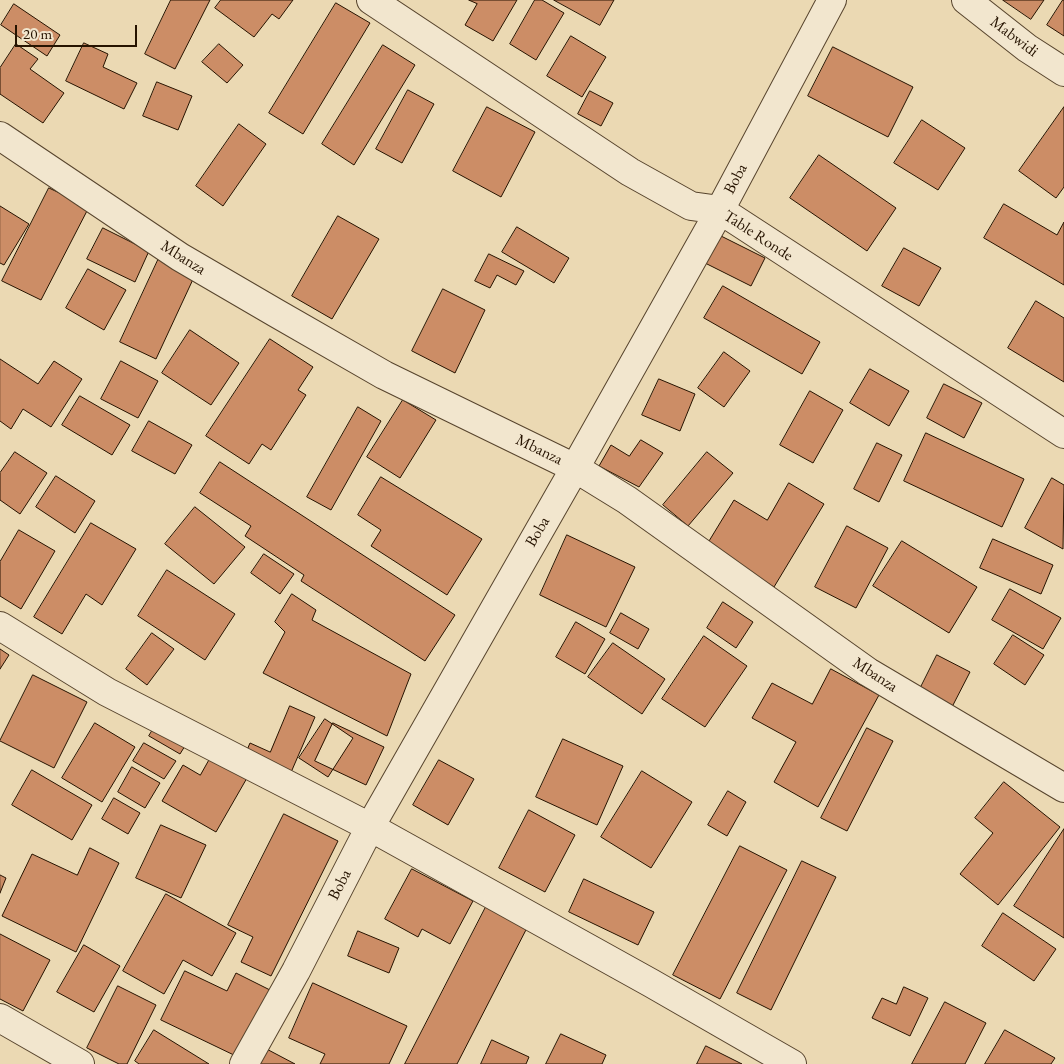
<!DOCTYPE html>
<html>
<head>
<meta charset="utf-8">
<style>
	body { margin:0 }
	#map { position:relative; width:1064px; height:1064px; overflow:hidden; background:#ebd9b3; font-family:"EB Garamond",serif }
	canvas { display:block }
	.scale { position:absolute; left:15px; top:25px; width:122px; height:22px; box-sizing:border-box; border:2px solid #261300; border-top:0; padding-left:6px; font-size:15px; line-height:18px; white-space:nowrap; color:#261300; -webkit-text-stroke:4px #f2e6ce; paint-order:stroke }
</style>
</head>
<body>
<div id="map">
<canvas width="1064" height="1064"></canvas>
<div class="scale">20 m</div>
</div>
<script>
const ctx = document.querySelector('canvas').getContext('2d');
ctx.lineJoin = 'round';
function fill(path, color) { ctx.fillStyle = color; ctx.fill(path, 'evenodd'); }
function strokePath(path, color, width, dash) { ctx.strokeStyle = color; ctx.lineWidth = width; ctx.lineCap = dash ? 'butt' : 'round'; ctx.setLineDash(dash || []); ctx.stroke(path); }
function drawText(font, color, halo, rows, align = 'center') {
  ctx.font = font + ' "EB Garamond",serif'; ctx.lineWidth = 5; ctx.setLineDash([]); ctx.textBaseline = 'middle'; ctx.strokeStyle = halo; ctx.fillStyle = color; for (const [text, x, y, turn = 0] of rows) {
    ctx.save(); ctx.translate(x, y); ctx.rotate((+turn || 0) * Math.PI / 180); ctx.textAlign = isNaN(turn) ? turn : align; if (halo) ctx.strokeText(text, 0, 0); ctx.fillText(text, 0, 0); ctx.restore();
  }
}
const building = new Path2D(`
	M171 0H210L175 69 145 54Z
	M221 0H293L279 19 272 14 254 37 215 8Z
	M469 0H517L493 41 465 25 477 4Z
	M535 0H542L564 13 536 60 510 44Z
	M554 0H614L600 25Z
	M1003 0H1044L1031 19Z
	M1063 0H1064V36L1047 25Z
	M336 3 370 23 303 134 269 113Z
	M14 4 60 35 47 56 1 25Z
	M571 36 606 57 582 97 547 76Z
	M84 43 108 54 103 67 137 83 124 109 66 81Z
	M16 44 38 59 30 69 64 93 43 123 0 94V68Z
	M219 44 243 65 227 83 202 62Z
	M383 45 415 65 354 165 322 144Z
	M833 47 913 87 888 137 808 96Z
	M157 82 192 96 178 130 143 116Z
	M408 90 434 104 402 163 376 149Z
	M590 91 613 103 601 126 578 114Z
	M487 107 535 132 501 197 453 171Z
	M1064 107V187L1056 198 1019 171Z
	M922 120 965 148 938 190 894 163Z
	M239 124 266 144 223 206 196 186Z
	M819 155 896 208 867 251 790 198Z
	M49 188 89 207 41 300 2 281Z
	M1004 204 1057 235 1064 222V285L984 238Z
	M0 206 29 224 4 265 0 263Z
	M338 216 379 239 332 319 292 296Z
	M517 227 569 258 554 283 502 252Z
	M103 228 149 251 135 282 87 259Z
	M717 234 765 258 751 286 703 262Z
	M904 248 941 268 919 306 882 286Z
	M489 254 524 271 516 285 497 275 490 288 475 281Z
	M159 258 195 275 156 359 120 342Z
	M88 269 126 290 104 330 66 308Z
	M723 286 820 342 802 374 704 318Z
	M443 289 485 310 455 373 412 351Z
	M1036 301 1064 318V382L1008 348Z
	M190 330 239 363 211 405 162 373Z
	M270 339 313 367 298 390 306 395 271 450 262 444 249 464 206 436Z
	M724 352 750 371 724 407 698 388Z
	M0 359 38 384 54 361 82 379 51 427 23 409 11 429 0 421Z
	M121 361 158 381 138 418 101 399Z
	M870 369 909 391 889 426 850 403Z
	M659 379 695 394 680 431 642 415Z
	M944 384 982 403 964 438 927 418Z
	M810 391 843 410 813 463 780 445Z
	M80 396 130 425 112 455 62 425Z
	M403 400 436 420 400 478 367 457Z
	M358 407 381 421 331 510 307 497Z
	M149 421 192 445 175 474 132 451Z
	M926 433 1024 479 1002 527 904 481Z
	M641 440 663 453 639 487 599 466 611 445 629 456Z
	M877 443 902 455 879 502 854 489Z
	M15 452 47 473 20 514 0 500V473Z
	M707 452 733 473 688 526 663 505Z
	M220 462 455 615 425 661 301 581 304 575 245 536 251 526 200 493Z
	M56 476 95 501 75 533 36 507Z
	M381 477 482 539 447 595 371 546 381 530 358 515Z
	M1052 478 1064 485 1063 549 1025 528Z
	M789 483 824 504 774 587 706 546 734 500 767 520Z
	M195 507 245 547 214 584 165 544Z
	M91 523 136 549 102 605 86 594 62 634 34 617Z
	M847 526 888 548 856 608 815 587Z
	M19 530 55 551 21 609 0 596V562Z
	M567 535 635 567 606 627 540 595Z
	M993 539 1053 565 1041 594 980 568Z
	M902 541 977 587 949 633 873 586Z
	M264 554 294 574 280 594 251 573Z
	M167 570 235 614 205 660 138 616Z
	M1010 589 1061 618 1043 649 992 620Z
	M292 594 316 610 312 620 411 674 387 736 263 673 285 632 275 622Z
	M723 602 753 622 736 648 707 628Z
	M621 613 649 629 638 649 610 633Z
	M576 622 605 639 585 674 556 657Z
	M152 633 174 649 147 685 126 669Z
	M1013 635 1044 655 1025 685 994 664Z
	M704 636 747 666 705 727 662 699Z
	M613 643 665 679 642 714 588 677Z
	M0 649 9 655 0 669Z
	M937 655 970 672 952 707 919 691Z
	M831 669 879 695 818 807 774 782 796 742 752 718 772 683 812 704Z
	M33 675 87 702 54 768 0 741Z
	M290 706 315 717 289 777 244 757 250 743 270 752Z
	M325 719 353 738 328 777 299 758Z
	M95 723 135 747 102 802 62 778Z
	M157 723 188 741 180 754 149 736Z
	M333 723 384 747 366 785 315 761Z
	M867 728 893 741 847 831 821 818Z
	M563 739 623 766 597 825 536 797Z
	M144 743 176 761 164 779 133 761Z
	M211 757 247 778 216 832 162 801 183 765 200 775Z
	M439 760 474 779 448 825 413 805Z
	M132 767 160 783 145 808 118 792Z
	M32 770 92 805 72 840 12 805Z
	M642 771 692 802 651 868 601 837Z
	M1004 782 1060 827 998 905 960 874 993 833 975 818Z
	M728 791 746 802 727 836 708 825Z
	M114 798 140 813 128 834 102 819Z
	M529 810 575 835 545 892 499 868Z
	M284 814 338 841 271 976 241 962 253 937 228 925Z
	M161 825 206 845 181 898 136 878Z
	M1064 829V938L1014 906Z
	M740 846 787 870 720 999 673 975Z
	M90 848 119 863 76 952 2 916 32 854 77 875Z
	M802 861 836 877 771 1010 737 993Z
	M412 869 473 901 450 944 422 929 418 937 385 919Z
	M0 875 6 878 0 893Z
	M584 879 654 912 638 945 569 912Z
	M166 894 236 933 212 976 183 960 164 994 123 971Z
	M488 903 529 924 457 1064H405Z
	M1003 913 1056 949 1034 981 982 946Z
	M358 931 399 948 389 973 348 956Z
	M0 934 50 960 23 1011 0 999Z
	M84 945 120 966 94 1012 57 992Z
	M185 971 227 991 236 973 270 990 238 1057 161 1020Z
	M313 983 407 1026 389 1064H320L325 1054 289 1038Z
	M118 986 156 1005 127 1064H119L87 1048Z
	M904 987 928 998 910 1036 872 1018 882 998 896 1004Z
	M945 1002 986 1023 965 1064H912Z
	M154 1030 209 1064H139L135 1061Z
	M1005 1030 1055 1058 1051 1064H985Z
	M561 1034 606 1055 602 1064H546Z
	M492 1040 529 1057 526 1064H481Z
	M259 1045 295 1064H249Z
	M706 1046 742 1064H697Z`);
const minor = new Path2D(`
	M371 0 630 172 691 206 720 210 1064 434
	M966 0 1027 48 1064 72
	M0 136 180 257 276 313 384 375 575 468 627 500 868 672 1064 788
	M0 626 107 692 370 827 651 983 792 1064
	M0 1018 80 1064
	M244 1064 296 971 370 827 575 468 720 210 832 0`);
const streetNames = [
	["Mabwidi",1014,37,37],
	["Boba",736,179,-62],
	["Table Ronde",758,236,33],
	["Mbanza",183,258,32],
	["Mbanza",539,450,26],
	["Boba",538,532,-60],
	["Mbanza",875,675,33],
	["Boba",340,885,-63]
];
fill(building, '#cc8d66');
strokePath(building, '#261300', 1);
strokePath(minor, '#57442d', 30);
strokePath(minor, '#f2e6ce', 28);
drawText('16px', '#261300', '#f2e6ce', streetNames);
</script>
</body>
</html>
